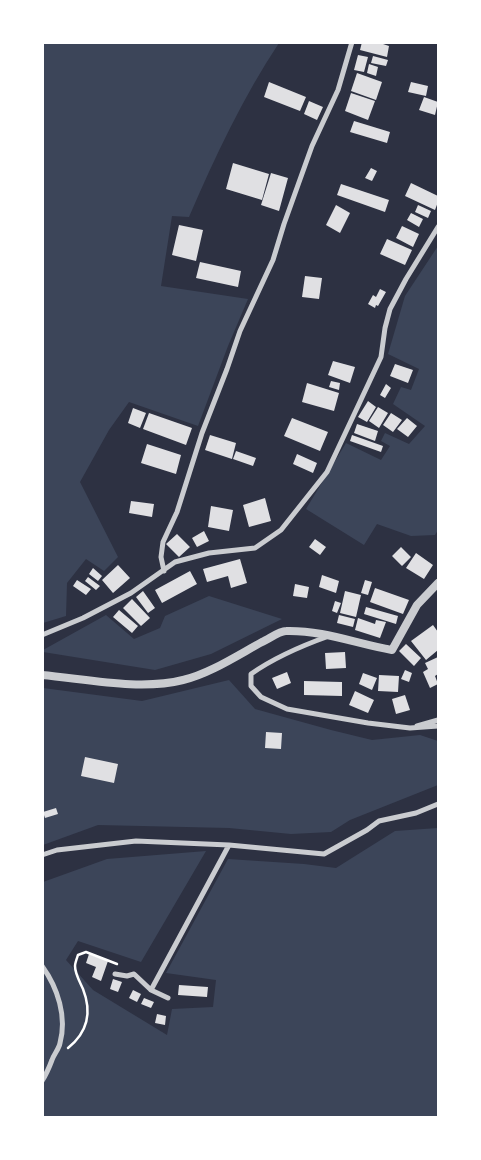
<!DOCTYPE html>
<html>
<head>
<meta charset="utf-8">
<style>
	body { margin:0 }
	#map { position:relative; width:481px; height:1160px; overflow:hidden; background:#2d3142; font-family:Rubik,sans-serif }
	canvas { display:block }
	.frame { position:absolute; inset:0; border:44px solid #fff; pointer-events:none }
</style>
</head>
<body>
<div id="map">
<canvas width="481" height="1160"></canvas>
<div class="frame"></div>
</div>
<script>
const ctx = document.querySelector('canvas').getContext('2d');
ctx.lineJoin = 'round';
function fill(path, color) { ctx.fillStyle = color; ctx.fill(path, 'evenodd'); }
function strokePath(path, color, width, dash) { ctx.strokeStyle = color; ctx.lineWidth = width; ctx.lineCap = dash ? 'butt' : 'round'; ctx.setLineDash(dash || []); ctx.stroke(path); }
const green = new Path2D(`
	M43 42 279 43C243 97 215 157 189 217L172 216 161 286 248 299 228 346 198 426 129 402 109 430 80 482 118 557 104 571 86 559 67 583 66 616 43 623Z
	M438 246V530L435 535 411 536 377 524 364 545 306 509 346 443 381 460 390 446 381 441 385 433 409 444 425 426 393 404 401 387 411 390 419 369 388 354 405 296Z
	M209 596 282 619 211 654 155 670 43 652V650L106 615 134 639 160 628 165 616Z
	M229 680 255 709 331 730 372 740 420 735 438 741V785L350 820 331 832 291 834 229 828 98 825 43 845V688L142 701Z
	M438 828V1117L43 1118V882L107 859 206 851 141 962 78 941 66 960 93 990 167 1035 172 1009 213 1007 216 980 166 973 228 859 304 864 336 868 395 831Z`);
const building = new Path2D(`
	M362 42H377L389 46 387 57 360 50Z
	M358 55 368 57 364 72 354 70Z
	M373 56 388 60 386 66 371 63Z
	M369 64 378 67 376 76 367 73Z
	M357 73 382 82 376 100 351 91Z
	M269 82 306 97 300 111 264 97Z
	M411 82 428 86 426 96 408 92Z
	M351 93 375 101 368 120 345 111Z
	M424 97 438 102 435 115 419 110Z
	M309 101 323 107 317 120 304 114Z
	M354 121 390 132 387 143 350 132Z
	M233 163 269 174 262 200 226 189Z
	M371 168 377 171 372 181 365 178Z
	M271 173 288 178 279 211 261 205Z
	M411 183 438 196V202L435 210 405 196Z
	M341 184 389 200 385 212 337 195Z
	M336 205 350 213 340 233 326 225Z
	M418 205 431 211 428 218 415 212Z
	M411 213 423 219 419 227 407 220Z
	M179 225 203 230 196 261 172 255Z
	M402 226 419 234 413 247 396 238Z
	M387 239 412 250 405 265 380 254Z
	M200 262 241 271 238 287 196 278Z
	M305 276 322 278 319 299 302 297Z
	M380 289 386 292 378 306 376 305 375 308 368 304 373 295 376 297Z
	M333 361 355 367 350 383 328 375Z
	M395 364 413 370 408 383 390 376Z
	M331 381 340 383 339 390 329 387Z
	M307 383 339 393 334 411 302 402Z
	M386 384 391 388 385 398 380 395Z
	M368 401 376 407 367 422 358 417Z
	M378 407 388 413 379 428 369 421Z
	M133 408 146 413 140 428 128 423Z
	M149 413 192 428 186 445 143 429Z
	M391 413 402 420 393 432 383 425Z
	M292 418 328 432 320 451 284 436Z
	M407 418 417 426 408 437 397 429Z
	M357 424 378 431 375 441 354 433Z
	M210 435 236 443 232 459 205 450Z
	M352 435 383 446 381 452 350 441Z
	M147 444 181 455 176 474 141 463Z
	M236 451 256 458 253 466 233 459Z
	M297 454 317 463 313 473 293 464Z
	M265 498 271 521 249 527 243 505Z
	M131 501 154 504 152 517 129 513Z
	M211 506 233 510 229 531 208 527Z
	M204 531 209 541 197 547 192 538Z
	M177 534 190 547 179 557 166 544Z
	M315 539 326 547 320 555 309 547Z
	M401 547 411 557 402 566 392 556Z
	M416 553 433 565 424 579 406 568Z
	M240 559 247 583 231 588 228 576 207 582 203 569Z
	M118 565 130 578 113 593 102 580Z
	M93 568 102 576 98 581 89 574Z
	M190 571 197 584 162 603 155 590Z
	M322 575 339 581 336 593 319 587Z
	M88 577 100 586 96 590 85 581Z
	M77 580 91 589 86 595 73 586Z
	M365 580 372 582 368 595 361 593Z
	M295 584 309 587 307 598 293 596Z
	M375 588 409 600 403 614 370 602Z
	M143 591 155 608 148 613 136 597Z
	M345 591 361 595 356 617 340 613Z
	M132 599 150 618 141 626 123 608Z
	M335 601 341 603 337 613 332 611Z
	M366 607 398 616 396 624 364 614Z
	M119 610 138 626 132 633 113 617Z
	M339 615 355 619 353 627 337 623Z
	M358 618 375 624 376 620 386 622 380 638 355 630Z
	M433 625 438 632V650L426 660 411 641Z
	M406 644 421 658 414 666 399 651Z
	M345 652 346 668 326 669 325 653Z
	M438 657V674L435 676 438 684 430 688 423 672 428 669 425 663Z
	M405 670 412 673 409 682 401 679Z
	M287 672 291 683 277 689 272 678Z
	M363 673 377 678 372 690 359 684Z
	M379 675 399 676 398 692 378 691Z
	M304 681 342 682V696L304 695Z
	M355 691 374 700 368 713 349 705Z
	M405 695 410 710 396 714 392 699Z
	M266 732 282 733 281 749 265 748Z
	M85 757 118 764 114 783 81 776Z
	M56 808 58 814 45 818 43 812Z
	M89 954 108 961 101 981 92 977 96 967 86 963Z
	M113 979 122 982 118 992 110 989Z
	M179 985 208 987 207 997 178 995Z
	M133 990 141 994 137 1002 129 998Z
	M144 998 154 1002 151 1008 141 1004Z
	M157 1014 166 1016 165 1025 155 1023Z`);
const path = new Path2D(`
	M68 1048C88 1032 92 1012 83 989 80 982 75 974 75 966 75 963 77 958 78 955L86 952 117 964`);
const minor = new Path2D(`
	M164 571 161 557 163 542 177 512 202 433 227 369 240 331 273 260 284 224 312 146 338 90 352 42
	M42 635 83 618 131 593 175 562 209 553 255 548 281 530 327 472 381 357 385 328 390 309 406 279 438 227
	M329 636C301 646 275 657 251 674V686L261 697 287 709 368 723 410 728 438 726
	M417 726 438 720
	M42 855 57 850 136 841 229 845 324 854 367 830 379 821 416 813 438 804
	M42 966C58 988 67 1017 60 1043 59 1049 54 1054 52 1060 49 1068 47 1073 42 1081
	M115 974 127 976 134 974 151 990
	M168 998 151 990 229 845`);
const tertiary = new Path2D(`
	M42 675C86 679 140 691 183 680 209 674 238 655 262 642 269 639 279 631 286 631 323 630 357 644 392 650L417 605 438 583`);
fill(green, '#3c4559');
fill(building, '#e0e0e3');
strokePath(path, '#fff', 2.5);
strokePath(minor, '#caccd0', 5);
strokePath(tertiary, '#caccd0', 8);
</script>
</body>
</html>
